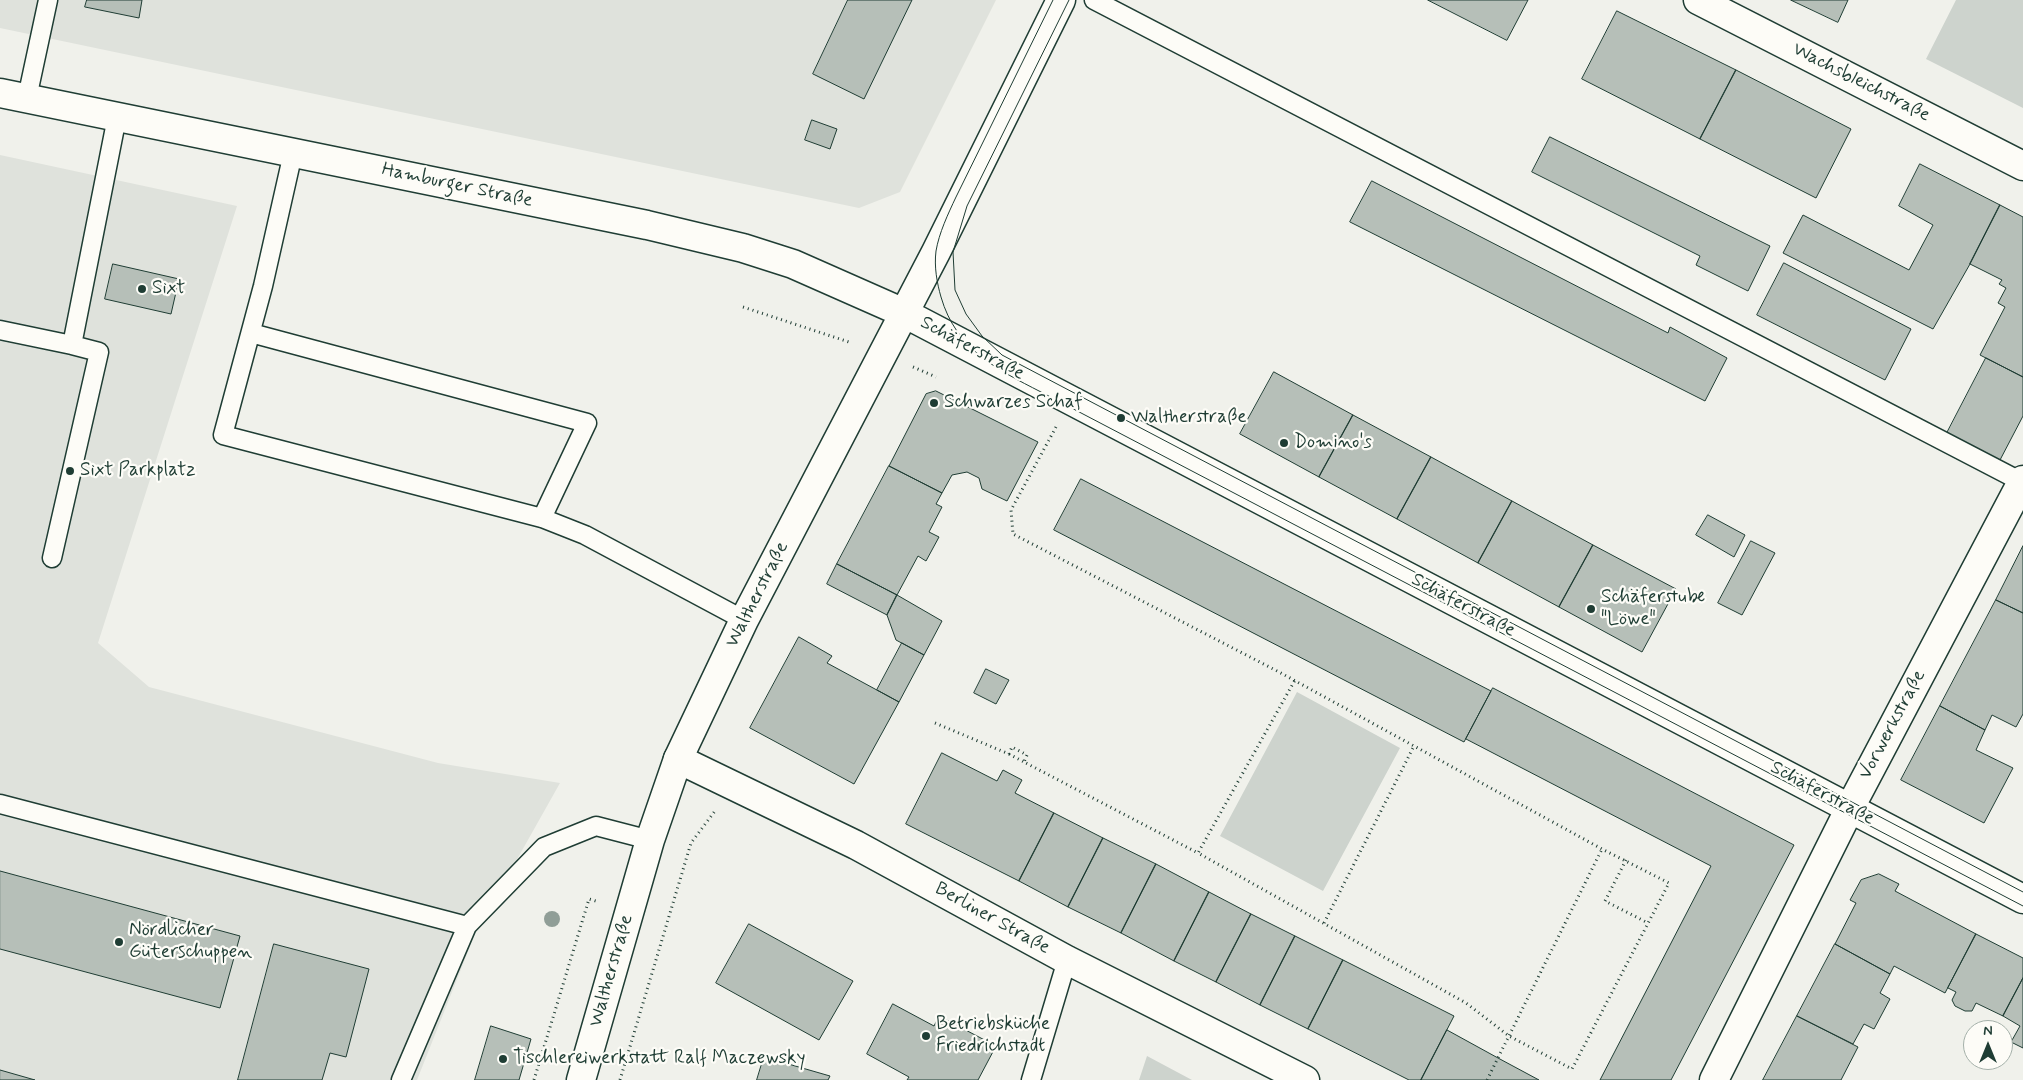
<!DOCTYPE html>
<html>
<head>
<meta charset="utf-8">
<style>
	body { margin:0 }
	#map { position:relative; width:2023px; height:1080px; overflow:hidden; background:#f0f1eb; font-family:Mynerve,sans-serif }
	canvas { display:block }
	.north { position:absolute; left:1963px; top:1020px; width:50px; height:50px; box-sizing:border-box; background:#fdfcf7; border:1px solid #a4b0a9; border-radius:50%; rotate:0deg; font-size:14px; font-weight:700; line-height:20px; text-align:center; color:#1f3d34 }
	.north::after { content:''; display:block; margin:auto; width:18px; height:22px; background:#1f3d34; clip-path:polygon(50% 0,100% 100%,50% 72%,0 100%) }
</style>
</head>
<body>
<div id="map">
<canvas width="2023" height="1080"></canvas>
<div class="north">N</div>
</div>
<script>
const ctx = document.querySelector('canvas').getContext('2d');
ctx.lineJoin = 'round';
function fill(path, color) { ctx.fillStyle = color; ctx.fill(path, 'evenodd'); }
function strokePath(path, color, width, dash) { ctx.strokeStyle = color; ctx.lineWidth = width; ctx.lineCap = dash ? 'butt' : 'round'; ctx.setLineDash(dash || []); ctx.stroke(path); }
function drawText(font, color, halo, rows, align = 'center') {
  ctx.font = font + ' Mynerve,sans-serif'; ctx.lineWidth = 4.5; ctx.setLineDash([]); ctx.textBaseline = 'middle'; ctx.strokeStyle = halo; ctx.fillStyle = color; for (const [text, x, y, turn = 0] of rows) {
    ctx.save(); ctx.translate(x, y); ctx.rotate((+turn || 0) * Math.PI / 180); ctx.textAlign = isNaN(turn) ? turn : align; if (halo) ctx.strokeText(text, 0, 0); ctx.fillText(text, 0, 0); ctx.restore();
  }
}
const built = new Path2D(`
	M0 0H996L900 192 859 208 0 28Z
	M0 155 237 206 98 643 149 687 438 763 560 783 475 934 417 1080H0Z`);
const green = new Path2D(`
	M1956 0H2023V108L1926 59Z
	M1297 692 1400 748 1323 891 1220 836Z
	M1147 1056 1192 1080H1139Z`);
const building = new Path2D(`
	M87 0H142L139 18 85 7Z
	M848 0H912L864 99 813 74Z
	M1428 0H1528L1507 40Z
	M1791 0H1848L1838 22Z
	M1617 11 1736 70 1700 139 1582 79Z
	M1736 70 1851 129 1816 198 1700 139Z
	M812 120 837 129 830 149 805 140Z
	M1550 137 1770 246 1748 291 1696 265 1700 256 1532 172Z
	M1920 164 2000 205 1970 264 1933 329 1783 253 1803 215 1909 270 1933 225 1899 206Z
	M1372 181 1668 333 1670 327 1727 358 1705 401 1350 222Z
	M2000 205 2023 217V377L1980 355 2005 307 1998 303 2006 288 1999 284 2002 280 1970 264Z
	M1784 263 1911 329 1885 380 1757 315Z
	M113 264 179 279 171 314 105 299Z
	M1986 358 2023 377V416L2000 460 1947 433Z
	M1274 372 1353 415 1319 477 1240 434Z
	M936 391 1038 442 1007 501 982 489 979 478 967 472 952 475 942 493 889 466 926 394Z
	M1353 415 1431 457 1397 519 1319 477Z
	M1431 457 1512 501 1478 563 1397 519Z
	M889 466 942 493 936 504 942 507 929 532 939 537 926 561 918 556 897 595 837 564Z
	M1081 479 1491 691 1464 742 1054 530Z
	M1512 501 1593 545 1559 607 1478 563Z
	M1708 515 1745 535 1734 557 1696 535Z
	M1751 541 1775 553 1742 615 1718 603Z
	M1593 545 1676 589 1642 652 1559 607Z
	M2023 546V613L1996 600Z
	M837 564 897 595 887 615 827 584Z
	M897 595 942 621 924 655 896 640 887 615Z
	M1996 600 2023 613V714L2016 727 1992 715 1985 730 1940 706Z
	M799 637 832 656 827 663 899 702 854 784 750 728Z
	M902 643 924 655 899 702 877 690Z
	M986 669 1009 680 996 704 974 693Z
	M1493 688 1794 845 1671 1080H1600L1711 866 1466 739Z
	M1940 706 1985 730 1976 750 2013 768 1984 823 1901 780Z
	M942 753 997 781 1003 770 1022 780 1015 793 1054 813 1019 881 906 824Z
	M1054 813 1103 838 1068 907 1019 881Z
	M1103 838 1156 864 1121 933 1068 907Z
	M1156 864 1209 892 1174 961 1121 933Z
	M0 871 240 936 220 1008 0 949Z
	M1879 874 1899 884 1895 891 1976 934 1945 993 1894 966 1890 974 1835 944 1856 903 1850 900 1861 880Z
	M1209 892 1251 914 1216 982 1174 961Z
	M1251 914 1295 936 1260 1005 1216 982Z
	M749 924 853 981 819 1040 716 983Z
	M1976 934 2023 958V978L2003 1016 1976 1003 1972 1011H1965L1955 1006 1952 1000 1956 992 1948 988Z
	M1295 936 1343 960 1308 1029 1260 1005Z
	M274 944 369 969 346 1057 330 1053 322 1080H238Z
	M1835 944 1890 974 1880 993 1890 999 1874 1029 1864 1024 1853 1044 1797 1016Z
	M1343 960 1454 1016 1421 1080H1409L1308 1029Z
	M2023 978V1048L2011 1042 2020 1026 2003 1016Z
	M893 1004 934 1026 939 1016 996 1046 978 1080H907L909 1077 867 1054Z
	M1797 1016 1858 1047 1841 1080H1763Z
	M491 1026 531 1039 519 1080H475Z
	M1447 1030 1498 1058 1539 1080H1421Z
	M764 1057 830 1076 828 1080H757Z
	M0 1070 35 1080H0Z`);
const path = new Path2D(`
	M743 307 852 343
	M913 367 936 377
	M1056 427 1011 510 1013 534 1279 672 1602 849 1669 883 1572 1069 1509 1036 1466 1003 1198 853 1295 680
	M935 723 1009 754 1012 747 1027 755 1024 762 1198 853
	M1009 754 1024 762
	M1626 860 1605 901 1648 923
	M1324 923 1414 746
	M534 1080 589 899 599 902
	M620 1080 691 843 715 811
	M1487 1080 1602 849`);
const lane = new Path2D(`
	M1094 0 2022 482
	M27 98 48 0
	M293 153 263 286 223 435 542 518 585 535 744 620
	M0 330 72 345 117 117
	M251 333 587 423 542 518
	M52 558 99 352 72 345
	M0 804 467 926 544 847 596 826 650 840
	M401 1080 467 926
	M1031 1080 1067 960`);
const street = new Path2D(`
	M1698 0 2023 166
	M678 759 856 845 1067 960 1305 1080
	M1714 1080 1853 802 2023 480`);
const secondary = new Path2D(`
	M0 93 647 225 743 248 793 264 904 313 2023 899
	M581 1080 650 840 678 759 744 620 936 252 1061 0`);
const tram = new Path2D(`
	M1053 0 956 197C948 214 939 233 936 251 934 267 937 283 941 297 956 349 996 369 1041 392L2023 906
	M1069 0 967 206 953 252 955 290 966 314 982 336 1002 355 2023 892`);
const trees = [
	[552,919]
];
const markers = [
	[142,289,5,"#1f3d34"],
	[934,403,5,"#1f3d34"],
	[1121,418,5,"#1f3d34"],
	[1284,443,5,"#1f3d34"],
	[70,471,5,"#1f3d34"],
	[1591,609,5,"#1f3d34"],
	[119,942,5,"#1f3d34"],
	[926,1036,5,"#1f3d34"],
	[503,1059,5,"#1f3d34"]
];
const streetNames = [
	["Wachsbleichstraße",1861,83,27],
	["Hamburger Straße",457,186,12],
	["Schäferstraße",972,349,28],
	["Waltherstraße",758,595,-63],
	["Schäferstraße",1463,606,28],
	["Vorwerkstraße",1893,725,-62],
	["Schäferstraße",1822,794,28],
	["Berliner Straße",992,919,29],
	["Waltherstraße",612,971,-74]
];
const poiNames = [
	["Sixt",152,289],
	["Schwarzes Schaf",944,403],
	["Waltherstraße",1131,418],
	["Domino's",1294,443],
	["Sixt Parkplatz",80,471],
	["Schäferstube",1601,598],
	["\"Löwe\"",1601,620],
	["Nördlicher",129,931],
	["Güterschuppen",129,953],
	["Betriebsküche",936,1025],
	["Friedrichstadt",936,1047],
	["Tischlereiwerkstatt Ralf Maczewsky",513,1059]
];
fill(built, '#dfe2dc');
fill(green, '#cdd3cd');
fill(building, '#b6bfb8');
strokePath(building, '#1f3d34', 1);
strokePath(lane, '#1f3d34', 21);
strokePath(street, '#1f3d34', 31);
strokePath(secondary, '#1f3d34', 31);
strokePath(path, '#1f3d34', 3, [1, 4]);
strokePath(lane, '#fdfcf7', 18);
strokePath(street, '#fdfcf7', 28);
strokePath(secondary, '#fdfcf7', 28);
strokePath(tram, '#1f3d34', 1);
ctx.fillStyle = '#909e97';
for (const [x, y] of trees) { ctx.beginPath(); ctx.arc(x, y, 8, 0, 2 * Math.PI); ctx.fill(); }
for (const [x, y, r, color] of markers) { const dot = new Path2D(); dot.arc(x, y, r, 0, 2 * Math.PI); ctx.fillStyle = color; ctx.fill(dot); strokePath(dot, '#fdfcf7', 2); }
drawText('19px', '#1f3d34', '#fdfcf7', streetNames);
drawText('19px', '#1f3d34', '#fdfcf7', poiNames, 'left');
</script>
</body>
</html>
